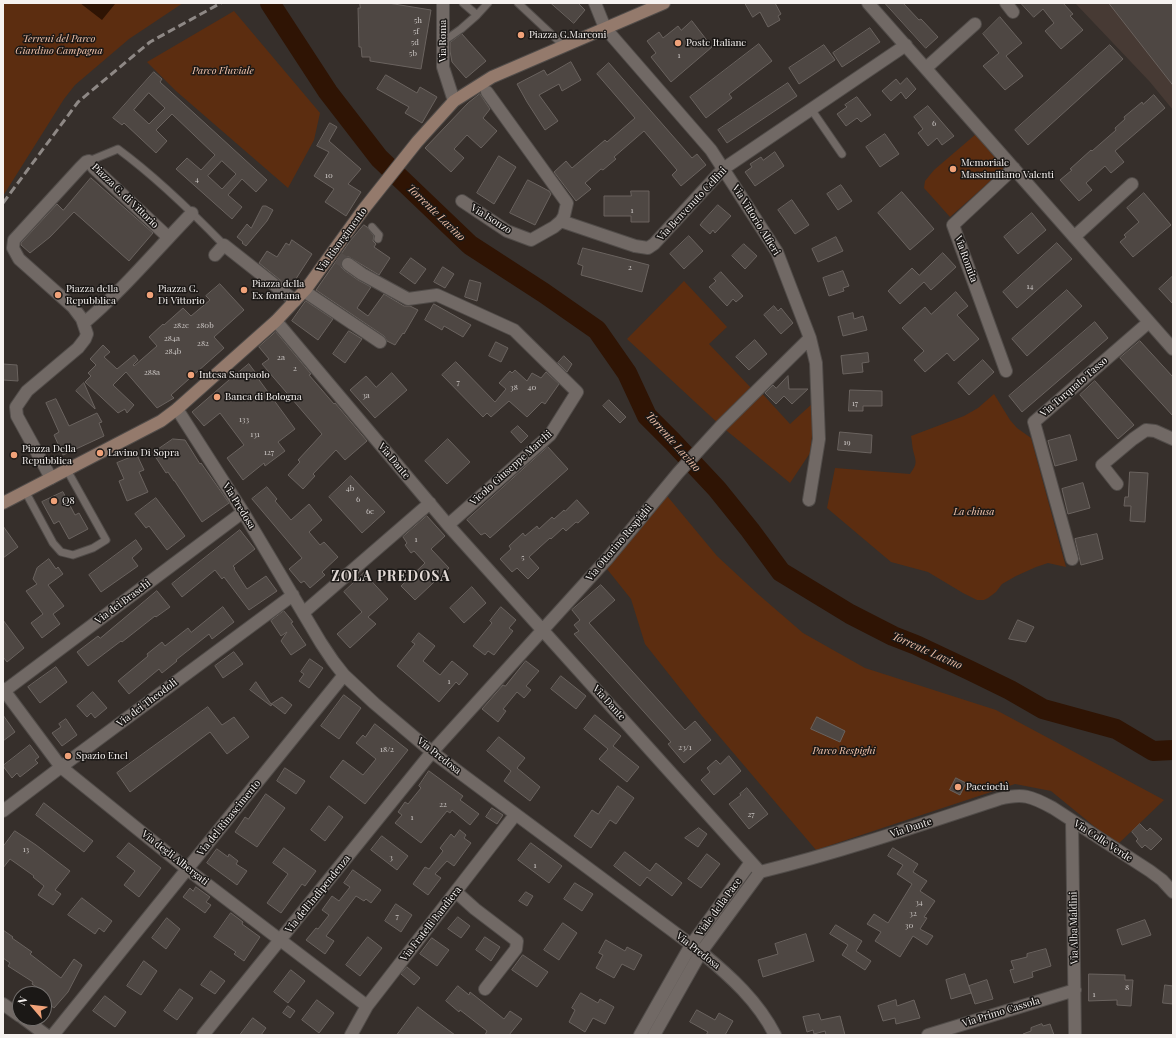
<!DOCTYPE html>
<html>
<head>
<meta charset="utf-8">
<style>
	body { margin:0 }
	#map { position:relative; width:1176px; height:1038px; overflow:hidden; background:#362f2b; font-family:"Playfair Display",serif }
	canvas { display:block }
	.frame { position:absolute; inset:0; border:4px solid #f6f2f0; pointer-events:none }
	.north { position:absolute; left:12px; top:986px; width:40px; height:40px; box-sizing:border-box; background:#1b1816; border:1px solid #736f6d; border-radius:50%; rotate:298deg; font-size:11px; font-weight:700; line-height:16px; text-align:center; color:#f6f2f0 }
	.north::after { content:''; display:block; margin:auto; width:14px; height:18px; background:#f0a279; clip-path:polygon(50% 0,100% 100%,50% 72%,0 100%) }
</style>
</head>
<body>
<div id="map">
<canvas width="1176" height="1038"></canvas>
<div class="frame"></div>
<div class="north">N</div>
</div>
<script>
const ctx = document.querySelector('canvas').getContext('2d');
ctx.lineJoin = 'round';
function fill(path, color) { ctx.fillStyle = color; ctx.fill(path, 'evenodd'); }
function strokePath(path, color, width, dash) { ctx.strokeStyle = color; ctx.lineWidth = width; ctx.lineCap = dash ? 'butt' : 'round'; ctx.setLineDash(dash || []); ctx.stroke(path); }
function drawText(font, color, halo, rows, align = 'center') {
  ctx.font = font + ' "Playfair Display",serif'; ctx.lineWidth = 3; ctx.setLineDash([]); ctx.textBaseline = 'middle'; ctx.strokeStyle = halo; ctx.fillStyle = color; for (const [text, x, y, turn = 0] of rows) {
    ctx.save(); ctx.translate(x, y); ctx.rotate((+turn || 0) * Math.PI / 180); ctx.textAlign = isNaN(turn) ? turn : align; if (halo) ctx.strokeText(text, 0, 0); ctx.fillText(text, 0, 0); ctx.restore();
  }
}
const built = new Path2D(`
	M1075 3H1173V110L1150 82Z`);
const green = new Path2D(`
	M3 3H183L129 39 75 85 64 99 3 196Z
	M234 11 320 113 314 140 288 188 176 91 147 62Z
	M976 134 1004 169 950 217 924 188 925 181 934 170Z
	M684 281 727 327 709 344 755 392 758 389 790 424 813 403 814 419 810 453 790 483 721 426 627 339Z
	M994 394 1010 420 1017 428 1031 438 1066 567 1048 563 1036 567 1016 576 1002 584 996 592 988 598 984 600H977L963 593 928 572 891 562 827 508 835 468 910 474C918 463 916 462 913 450 912 445 912 441 911 436L964 416 978 408Z
	M663 491 717 556 759 595 803 633 865 668 996 710 1164 800 1117 845 1051 791 1015 784 816 850 702 716 645 644 631 599 603 564Z`);
const water = new Path2D(`
	M80 3H114L115 4 102 20Z`);
const river = new Path2D(`
	M270 3 328 92 379 158 470 245 544 293 597 330 627 373 647 416 673 442 717 489 750 530 781 572 850 614 893 636 916 645 969 670 1010 690 1043 709 1116 729 1153 751 1173 750`);
const building = new Path2D(`
	M360 3H388L431 10 421 69 370 61V57H362L361 47H359L358 8H360Z
	M551 3H578L585 10 574 23Z
	M745 3H775L781 14 778 16 780 20 768 27 760 12 753 17Z
	M885 3H903L919 20 921 19 938 37 926 48Z
	M1021 3H1063L1073 14 1070 16 1083 30 1061 49 1045 31 1054 23 1043 9 1034 17Z
	M1109 3H1173V85Z
	M1000 17 1022 43 1006 56 1023 76 1005 90 983 66 999 53 983 34Z
	M692 21 712 47 671 82 651 57 656 53 647 41 659 32 663 38 678 26 681 30Z
	M870 28 880 42 842 67 833 53Z
	M462 34 486 61 466 78 452 62 450 51V43Z
	M759 44 772 61 729 94 732 98 706 118 690 97Z
	M824 45 835 60 799 84 789 68Z
	M1110 45 1123 59 1028 145 1015 130Z
	M571 62 581 80 562 91 559 84 539 95 558 121 545 130 527 102 517 84 544 70 547 75Z
	M609 63 692 158 697 154 706 165 681 186 672 175 677 170 644 131 614 157 616 159 603 170 601 169 585 183 591 189 576 201 554 172 566 161 572 168 605 140 607 142 635 118 597 74Z
	M154 72 162 79 160 82 267 180 256 192 242 179 228 195 242 207 232 219 176 169 187 158 201 170 215 155 172 114 156 130 167 141 156 153 124 123 122 125 113 118ZM149 93 165 108 149 124 134 110ZM222 161 236 174 222 189 208 176Z
	M386 75 417 93 420 87 437 97 422 123 405 113 409 107 377 89Z
	M907 78 916 89 906 99 901 92 891 101 882 91 896 79 900 84Z
	M788 83 797 96 727 143 718 130Z
	M480 94 490 109 483 118 497 131 481 148 467 135 454 149 464 158 451 172 425 148 468 103Z
	M1154 95 1165 108 1115 151 1124 162 1111 173 1105 166 1086 183 1092 190 1079 201 1060 180 1072 170 1070 169 1091 150 1092 151 1116 130 1115 128 1125 119 1124 117 1142 102 1143 104Z
	M857 97 871 115 861 122 857 118 846 126 837 114 847 107 845 105Z
	M928 106 954 136 942 145 937 138 928 146 918 133 923 129 914 117Z
	M330 123 337 127 329 141 361 169 348 184 361 192 346 216 325 202 334 189 314 176 329 152 317 146Z
	M885 134 899 154 880 167 866 147Z
	M775 152 784 166 755 186 745 172 752 167 750 164 761 157 763 160Z
	M499 156 516 167 494 204 477 193Z
	M91 178 153 233 129 261 74 212 50 237 30 253 21 245V243L57 204 63 210Z
	M528 180 549 191 551 194 535 225 510 213Z
	M841 185 852 201 838 210 827 194Z
	M631 191H649V222H631V216H604V196H631Z
	M902 192 934 229 910 250 878 213Z
	M1144 193 1171 225 1133 257 1120 242 1126 237 1124 235 1139 222 1127 208Z
	M792 200 809 225 795 234 778 210Z
	M718 205 731 216 715 233 713 230 710 234 700 225 703 221Z
	M263 206H266L273 210 267 221 246 246 242 243 243 242 237 237 247 224 251 228Z
	M1032 213 1046 230 1018 254 1004 237Z
	M364 225 367 227 374 236 373 241 376 244 374 247 390 258 379 275 349 257H345L342 259 341 263V267L344 270 358 280 371 287 357 308 368 316 384 294 404 306H410L418 310 404 334 403 333 395 345 387 341 384 336 316 290 350 241Z
	M689 236 703 251 684 269 670 254Z
	M836 237 843 251 818 262 812 249Z
	M292 240 312 254 290 288 259 263 267 251 277 257 286 243 289 245Z
	M1057 243 1072 259 1017 308 1003 292Z
	M744 244 757 256 745 269 732 256Z
	M583 248 649 265 642 292 581 275 583 266 578 264Z
	M943 253 956 267 931 290 924 282 900 304 888 291 912 268 919 275Z
	M411 258 426 269 415 284 400 273Z
	M443 267 454 274 445 288 434 282Z
	M843 271 849 286 843 288 844 291 829 296 823 278Z
	M721 272 743 296 736 302 733 299 727 306 709 287 716 281 714 279Z
	M1173 276V304L1159 289Z
	M470 280 481 283 477 301 465 297Z
	M220 284 244 310 214 337 224 348 171 395 174 398 157 408 126 372 113 385 134 405 127 413 125 409 118 413 85 382 91 376 88 373 96 365 90 359 103 345 110 352 104 357 117 369 134 355 138 360 133 365 134 366 157 346 149 337 163 324 164 325 183 308 191 316 210 300 206 296Z
	M1067 290 1082 306 1027 356 1012 339Z
	M956 292 968 306 957 315 979 339 954 361 947 353 925 372 914 360 924 351 902 328 925 307 931 314Z
	M306 301 333 319 318 340 292 321Z
	M434 304 471 325 463 337 444 326 442 330 425 320Z
	M774 306 778 311 781 308 793 323 781 334 764 315Z
	M853 313 854 319 863 316 867 330 843 336 838 317Z
	M1095 322 1108 338 1022 412 1009 396Z
	M349 331 362 339 345 363 333 354Z
	M276 332 311 374 309 375 334 404 335 403 367 441 345 460 336 450 313 474 315 476 303 489 288 475 300 462 298 460 322 434 262 364 269 359 259 347Z
	M755 340 767 354 749 370 736 357Z
	M1140 341 1173 377V416L1120 358Z
	M496 342 508 348 501 362 489 356Z
	M868 353 869 362 862 363 863 372 843 374 841 356Z
	M564 356 572 364 567 372 558 363Z
	M983 360 994 372 969 395 958 383Z
	M456 362 495 402 506 389 499 383 510 371 512 373 515 370 527 381 532 373 541 378 546 372 559 384 545 404 542 402 527 417 509 401 491 417 487 413 483 417 442 375Z
	M3 364 17 365 18 381 3 380Z
	M249 364 255 372 254 373 295 429 278 442 285 451 265 466 264 463 243 480 227 458 244 445 220 413 204 426 192 412 229 380Z
	M392 373 407 390 375 418 350 390 366 376 376 387Z
	M788 376 789 389H808L792 404 784 396 776 404 765 393 773 385 776 388Z
	M1095 381 1134 425 1118 439 1080 395Z
	M84 383 95 408V409L76 391Z
	M850 390 882 391V406H863V411H849Z
	M56 399 69 426 97 413 102 422 99 423 104 436 63 455 54 435 59 432 46 403Z
	M609 400 626 417 620 423 603 406Z
	M518 426 528 436 521 443 511 432Z
	M840 432 872 435 871 453 838 450Z
	M1070 435 1077 460 1055 466 1048 441Z
	M173 439 185 440 200 464 201 463 229 503 202 522 176 483 175 481H174L168 472 166 473 153 453Z
	M448 439 470 462 447 484 425 461Z
	M548 447 568 469 490 538 485 533 481 535 467 520Z
	M137 455 144 470 139 472 148 492 127 501 119 481 124 479 117 463Z
	M1130 472 1148 473 1145 522 1130 521 1131 506H1124L1125 497H1128Z
	M351 476 385 512 362 533 329 497Z
	M1083 483 1090 508 1068 514 1062 489Z
	M267 487 277 499 275 501 291 520 309 504 322 520 309 532 320 545 324 542 338 557 322 572 325 575 310 588 304 581 301 583 289 569 302 558 252 499Z
	M63 492 75 515 79 513 88 529 69 539 59 521 54 524 42 502Z
	M156 498 185 536 167 550 149 526 146 528 135 514Z
	M577 500 589 513 578 523 576 522 566 531 563 528 551 539 550 538 529 557 539 568 528 579 517 568 512 572 500 559 511 549 509 546 523 533 525 536 537 526 539 529 552 517 554 519 564 510 565 511Z
	M427 516 445 536 431 549 449 568 415 600 401 586 425 563 414 551 411 553 405 545 407 543 403 537Z
	M3 526 18 547 3 558Z
	M240 530 255 549 233 566 235 568 234 569 247 589 266 576 277 591 249 610 224 577 222 579 215 570 182 597 172 584Z
	M1097 534 1103 559 1081 565 1075 539Z
	M136 540 142 549 132 558 138 566 101 592 89 575Z
	M49 559 56 569 58 567 63 574 48 585 64 606 53 614 60 624 42 638 31 623 43 614 26 591 37 584 33 579 37 568Z
	M364 573 388 599 368 617 376 624 350 648 337 634 362 612 344 592Z
	M601 585 615 600 589 623 685 730 695 721 711 740 684 763 668 744 671 742 574 634 579 631 574 625 580 620 572 610Z
	M472 587 486 603 464 623 450 608Z
	M157 591 170 607 156 617 155 616 122 642 121 641 88 666 77 652 98 636 100 638Z
	M223 607 234 622 212 639 209 634 176 660 177 661 162 673 159 669 129 694 118 681 148 656 147 654 162 642 165 646 188 628 191 632Z
	M501 607 516 620 509 628 513 631 494 655 488 651 485 655 473 646 492 623 490 621Z
	M284 611 293 622 291 623 306 645 291 655 281 641 287 632 281 636 271 621Z
	M3 620 24 648 7 662 3 657Z
	M1018 620 1034 627 1026 642 1009 639Z
	M419 633 435 646 423 661 440 675 452 661 468 674 459 685 456 682 439 702 397 666 415 644 412 642Z
	M234 652 243 664 223 678 215 666Z
	M310 659 323 668 309 688 299 681 304 674 301 672Z
	M526 661 539 671 526 686 531 690 524 698 517 692 503 709 506 711 498 722 482 709 503 685 505 686Z
	M56 667 67 682 40 703 28 687Z
	M561 676 586 696 576 709 551 689Z
	M256 682 271 704 282 697 292 705 285 714 272 704 271 706 250 690Z
	M93 692 107 708 95 718 91 713 87 717 77 706Z
	M344 695 361 708 339 739 321 726Z
	M208 707 222 725 234 717 249 737 227 754 210 732 130 792 117 773Z
	M3 715 15 732 3 741Z
	M595 715 621 736 613 746 639 767 627 782 599 759 608 749 584 729Z
	M817 717 845 731 840 742 811 729Z
	M66 719 77 735 62 746 52 733 61 727 59 724Z
	M375 724 408 750 365 804 330 777 343 760 363 775 376 759 356 743 363 735 365 737Z
	M499 737 525 758 517 768 540 787 530 801 504 781 511 771 487 751Z
	M30 745 39 757 35 760 38 763 20 777 17 773 12 778 3 766Z
	M729 756 741 771 714 795 701 780 710 772 707 768 716 760 720 764Z
	M285 768 305 781 296 794 277 781Z
	M429 771 463 796 460 800 479 814 470 825 452 810 450 813 447 811 421 843 395 823 402 815 398 812 405 802 408 804 421 788 419 786Z
	M956 778 966 783 960 795 950 790Z
	M618 786 634 798 616 824 610 820 591 848 574 836 592 810 598 814Z
	M747 788 768 814 749 829 729 804 741 795 740 794Z
	M266 794 285 808 257 847 235 832 245 817 248 819Z
	M44 803 93 841 84 852 36 815Z
	M329 806 343 817 325 841 311 830Z
	M492 808 503 815 497 824 486 817Z
	M1140 824 1147 831 1150 828 1162 839 1151 850 1145 845 1142 848 1136 841 1138 839 1132 832Z
	M699 828 707 834 698 847 685 838Z
	M460 830 466 835 464 838 471 843 454 866 447 861 435 874 441 878 428 895 413 884 425 867 429 869 443 851 440 848 451 834 454 837Z
	M15 831 36 845 70 871 55 890 61 894 53 905 38 895 44 886 33 877 34 876 10 859 3 868V847Z
	M382 836 408 856 397 870 371 850Z
	M129 843 161 868 139 897 124 885 135 871 117 857Z
	M531 843 562 866 549 883 518 860Z
	M284 848 316 871 305 886 302 884 281 913 267 903 288 874 273 863Z
	M893 848 918 864 913 872 927 881 920 891 935 901 924 917 927 918 920 929 933 936 927 945 913 936 900 957 875 941 881 932 867 924 874 914 888 923 912 884 897 874 903 865 888 856Z
	M217 849 228 857 229 854 238 861 236 864 247 871 237 885 207 863Z
	M625 852 650 871 656 863 682 883 672 896 647 877 640 886 614 866Z
	M707 854 720 864 701 888 688 879Z
	M353 870 381 890 371 903 366 899 364 901 356 896 326 936 334 941 325 954 306 940 316 928 318 929 329 915 322 910 332 896 339 901 350 887 344 883Z
	M575 883 593 894 582 911 564 899Z
	M196 887 210 897 206 902 211 905 205 913 183 897 190 888 193 891Z
	M526 892 533 896 527 906 519 901Z
	M82 898 112 921 104 932 99 928 95 934 68 915Z
	M396 904 412 915 401 932 385 921Z
	M231 913 243 922 242 924 260 937 244 961 234 954 236 952 214 937Z
	M458 917 470 926 461 938 448 929Z
	M167 918 180 929 166 949 152 938Z
	M1145 920 1151 935 1122 945 1117 930Z
	M563 923 577 933 559 960 544 950Z
	M836 925 862 941 856 951 871 961 865 970 842 955 848 945 830 934Z
	M3 930 13 937 12 938 32 952 30 954 61 978 74 959 82 965 68 992 54 1008 50 1005 44 1014V992L32 984 33 982 8 966 10 963 3 958Z
	M806 934 814 961 763 977 758 960 778 954 775 944Z
	M368 937 382 948 360 976 346 965Z
	M485 937 500 947 491 961 476 950Z
	M432 938 449 950 437 966 420 954Z
	M606 940 625 951 627 947 642 955 634 970 622 964 614 978 596 968 603 955 599 953Z
	M1046 949 1051 966 1032 972 1033 977 1014 983 1010 970 1014 969 1011 961 1027 957V954Z
	M523 955 548 972 537 987 512 970Z
	M144 961 157 971 141 995 127 986Z
	M407 967 420 978 414 985 401 974Z
	M291 970 305 981 288 1003 274 992Z
	M211 971 225 981 215 994 201 985Z
	M965 974 971 993 951 999 946 980Z
	M1089 974 1125 975V980H1133L1131 1006 1117 1005V1000L1089 1001Z
	M987 980 993 999 975 1004 969 986Z
	M1165 985 1173 986V1004L1163 1003Z
	M458 986 469 995 470 992 504 1019 510 1011 522 1019 509 1035H485L487 1031 460 1010 459 1012 446 1001Z
	M180 989 193 998 177 1020 164 1011Z
	M581 993 598 1003 600 999 614 1007 605 1024 593 1018 585 1032 569 1022 575 1010 572 1008Z
	M105 996 126 1012 115 1027 93 1011Z
	M317 1000 334 1013 319 1033 302 1020Z
	M896 1000 897 1006 914 1000 920 1018 896 1024 895 1018 883 1021 878 1006Z
	M288 1006 295 1011 290 1018 283 1013Z
	M418 1007 427 1014 455 1035H397Z
	M697 1010 715 1020 719 1013 733 1021 725 1035H706L708 1032 690 1022Z
	M819 1014 821 1020 840 1016 845 1035H826L825 1031 814 1034 813 1030 807 1032 803 1017Z
	M253 1018 266 1028 261 1035H240Z
	M1042 1024 1043 1026 1050 1024 1054 1035H1023V1034L1031 1031V1028Z`);
const streetTunnel = new Path2D(`
	M338 258 348 264`);
const lane = new Path2D(`
	M463 3 477 15 488 3
	M518 3 564 46
	M444 41 461 29 477 15
	M811 109 842 154
	M89 161 118 149C156 177 191 211 224 245
	M372 227 379 235 378 239
	M25 491 53 543 61 552 73 555 93 548 106 540 67 470`);
const street = new Path2D(`
	M443 3V67L454 101
	M595 3 605 28 711 150 777 252 810 338 816 363 819 439 809 500
	M868 3 1173 349
	M1006 3 1013 12
	M926 68 975 24
	M462 201 507 231 531 240 554 227 561 221 564 216 567 203 487 92
	M561 221 635 246 648 248 654 244 723 169 906 45
	M1074 237 1132 184
	M215 255 224 245 295 301
	M348 264 362 274 408 299 437 295 514 330 577 392 550 435 448 525
	M304 291 380 342
	M276 321 448 525 760 872
	M84 323C123 290 156 250 192 213
	M1006 371 953 225 1014 168
	M177 409 243 512 321 643 333 661 344 675 374 703 432 752 701 952C730 976 758 1001 775 1035
	M51 478 17 416 16 407 27 391 78 348 85 339 87 334 82 319 73 307 19 259 13 248 14 240 80 168 86 162 89 161 94 168 168 237
	M1117 484 1102 465 1133 439 1146 430 1155 431 1173 439
	M1072 559 1034 422 1149 322
	M303 613 430 503
	M3 689 61 767 187 869 367 1006
	M3 692 243 512
	M3 811 61 767 293 595
	M1072 821 1075 1035
	M760 872C841 852 920 825 999 799 1023 793 1031 796 1053 808L1150 871 1162 880 1173 892
	M456 892 475 909 517 941 516 949 485 989
	M3 1004 20 1016
	M23 1018 46 1035
	M53 1035 344 675
	M203 1035 432 752 607 559 678 473 721 426 810 338
	M351 1035 367 1006 515 815
	M640 1035 691 945 751 862
	M654 1035 701 952 760 872
	M928 1035 1075 990`);
const secondary = new Path2D(`
	M3 503 161 421 177 409 276 321 306 289 363 210 417 142 454 101 492 77 664 3`);
const rail = new Path2D(`
	M3 203 78 102 150 42 221 3`);
const markers = [
	[521,35,4,"#f0a279"],
	[678,43,4,"#f0a279"],
	[953,169,4,"#f0a279"],
	[244,290,4,"#f0a279"],
	[58,295,4,"#f0a279"],
	[150,295,4,"#f0a279"],
	[191,375,4,"#f0a279"],
	[217,397,4,"#f0a279"],
	[100,453,4,"#f0a279"],
	[14,455,4,"#f0a279"],
	[54,501,4,"#f0a279"],
	[68,756,4,"#f0a279"],
	[958,787,4,"#f0a279"]
];
const numberNames = [
	["5h",418,20],
	["5f",416,31],
	["5d",415,42],
	["5b",413,53],
	["1",679,55],
	["6",934,123],
	["10",329,175],
	["4",197,179],
	["1",632,210],
	["2",630,267],
	["14",1030,286],
	["282c",181,325],
	["280b",205,325],
	["284a",172,338],
	["282",203,343],
	["284b",173,351],
	["2a",281,357],
	["2",295,368],
	["288a",152,372],
	["7",458,382],
	["38",514,387],
	["40",532,387],
	["3a",366,395],
	["17",855,403],
	["133",244,419],
	["131",255,434],
	["19",847,442],
	["127",269,452],
	["4b",350,488],
	["6",358,499],
	["6c",370,511],
	["1",416,539],
	["5",523,557],
	["1",449,681],
	["23/1",685,747],
	["18/2",387,749],
	["22",443,804],
	["27",751,814],
	["1",412,817],
	["13",26,849],
	["3",391,857],
	["1",535,865],
	["34",919,902],
	["32",913,913],
	["7",397,916],
	["30",909,925],
	["8",1127,987],
	["1",1094,994]
];
const poiNames = [
	["Piazza G.Marconi",529,35],
	["Poste Italiane",686,43],
	["Memoriale",961,163],
	["Massimiliano Valenti",961,175],
	["Piazza della",252,284],
	["Ex fontana",252,296],
	["Piazza della",66,289],
	["Repubblica",66,301],
	["Piazza G.",158,289],
	["Di Vittorio",158,301],
	["Intesa Sanpaolo",199,375],
	["Banca di Bologna",225,397],
	["Piazza Della",22,449],
	["Repubblica",22,461],
	["Lavino Di Sopra",108,453],
	["Q8",62,501],
	["Spazio Enel",76,756],
	["Pacciochì",966,787]
];
const parkNames = [
	["Terreni del Parco",59,39],
	["Giardino Campagna",59,51],
	["Parco Fluviale",223,71],
	["La chiusa",974,512],
	["Parco Respighi",844,751]
];
const streetNames = [
	["Via Roma",443,41,-90],
	["Piazza G. di Vittorio",125,196,44],
	["Via Benvenuto Cellini",692,204,-47],
	["Via Isonzo",491,219,32],
	["Via Vittorio Alfieri",756,220,58],
	["Via Risorgimento",342,240,-54],
	["Via Romita",966,259,70],
	["Via Torquato Tasso",1074,387,-41],
	["Via Dante",394,461,50],
	["Vicolo Giuseppe Marchi",511,468,-42],
	["Via Predosa",239,506,58],
	["Via Ottorino Respighi",619,543,-50],
	["Via dei Braschi",123,602,-37],
	["Via dei Theodoli",147,703,-37],
	["Via Dante",609,703,48],
	["Via Predosa",439,756,38],
	["Via del Rinascimento",229,818,-51],
	["Via Dante",911,828,-18],
	["Via Colle Verde",1103,841,33],
	["Via degli Albergati",175,858,38],
	["Via dell'Indipendenza",318,894,-51],
	["Viale della Pace",719,907,-54],
	["Via Fratelli Bandiera",431,924,-52],
	["Via Alba Maldini",1074,928,-91],
	["Via Predosa",698,951,38],
	["Via Primo Cassola",1001,1012,-17]
];
const waterNames = [
	["Torrente Lavino",436,213,44],
	["Torrente Lavino",673,442,48],
	["Torrente Lavino",927,651,24]
];
const districtNames = [
	["ZOLA PREDOSA",391,577]
];
fill(built, '#473a34');
fill(green, '#5c2d10');
fill(water, '#2f1404');
strokePath(river, '#2f1404', 20);
fill(building, '#4e4743');
strokePath(building, '#6a635f', 1);
strokePath(streetTunnel, '#534c49', 12, [12, 6]);
strokePath(lane, '#514c49', 9);
strokePath(street, '#514c49', 14);
strokePath(secondary, '#514c49', 14);
strokePath(lane, '#716965', 7);
strokePath(street, '#716965', 12);
strokePath(secondary, '#947a6c', 12);
strokePath(rail, '#8e8885', 3, [8, 4]);
for (const [x, y, r, color] of markers) { const dot = new Path2D(); dot.arc(x, y, r, 0, 2 * Math.PI); ctx.fillStyle = color; ctx.fill(dot); strokePath(dot, '#1b1816', 1.5); }
drawText('8px', '#ccc7c5', null, numberNames);
drawText('10px', '#f6f2f0', '#1b1816', poiNames, 'left');
drawText('italic 10px', '#f6c7af', '#1b1816', parkNames);
drawText('10px', '#f6f2f0', '#1b1816', streetNames);
drawText('italic 11px', '#efc0a8', '#1b1816', waterNames);
ctx.letterSpacing = '1px';
drawText('bold 14px', '#e1d8d4', '#1b1816', districtNames);
ctx.letterSpacing = '0px';
</script>
</body>
</html>
